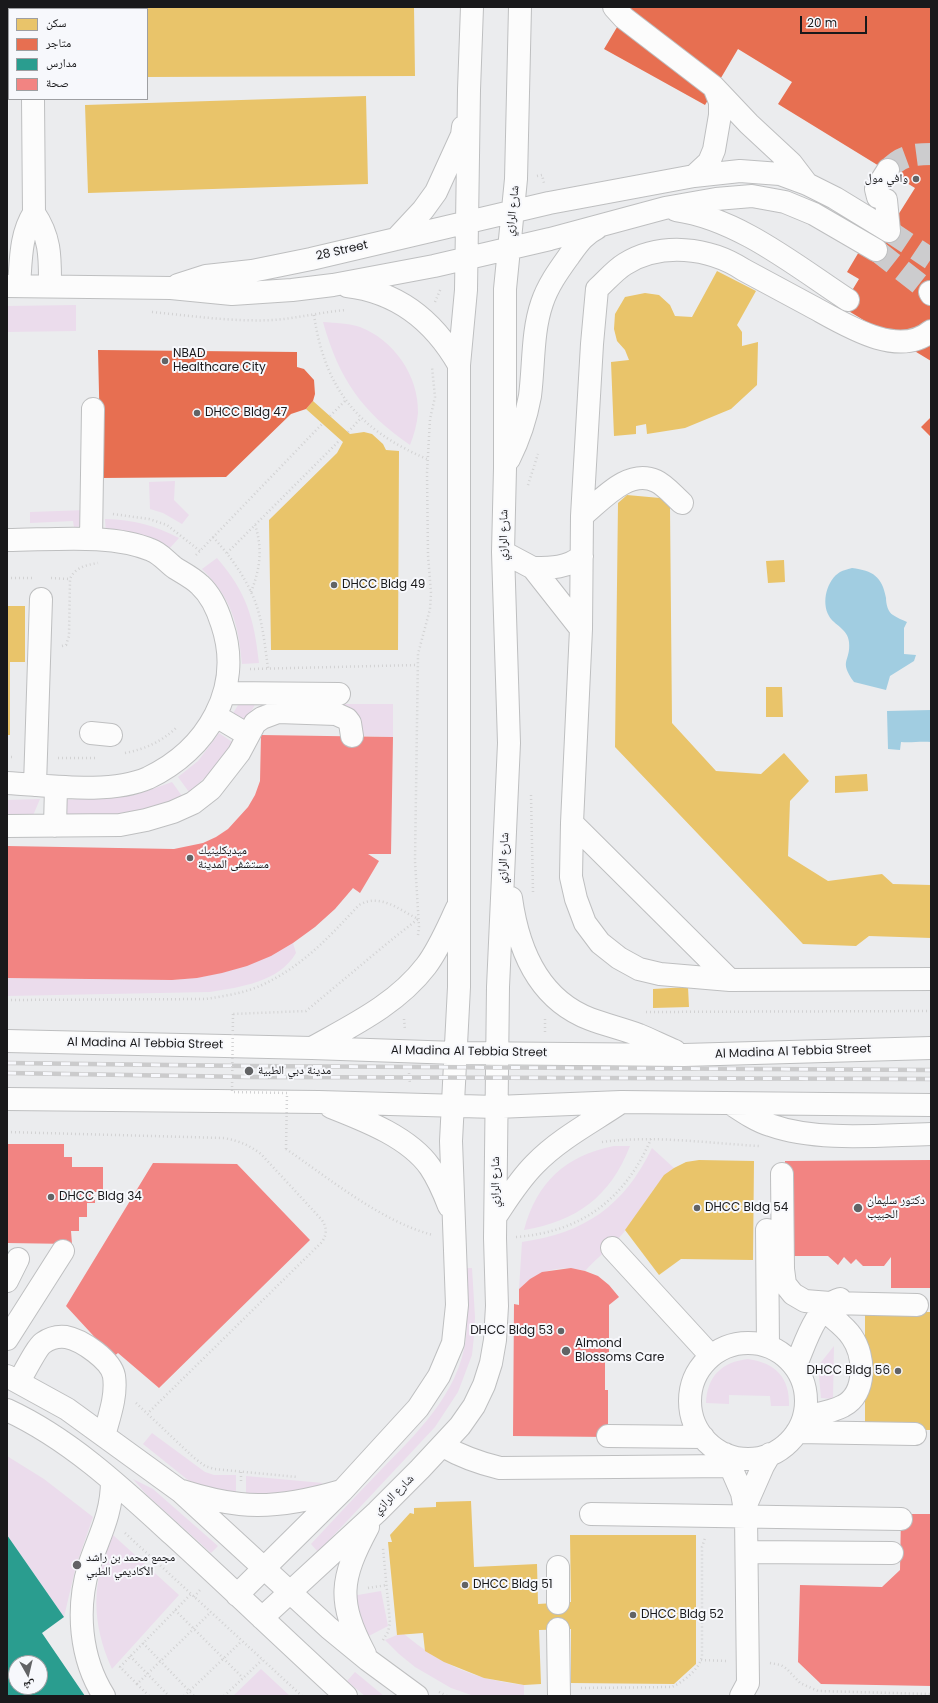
<!DOCTYPE html>
<html>
<head>
<meta charset="utf-8">
<style>
	body { margin:0 }
	#map { position:relative; width:938px; height:1703px; overflow:hidden; background:#ebecee; font-family:Poppins,"Noto Naskh Arabic",sans-serif }
	canvas { display:block }
	.frame { position:absolute; inset:0; border:8px solid #19191b; pointer-events:none }
	.legend { position:absolute; left:8px; top:8px; width:140px; height:92px; box-sizing:border-box; background:#f7f8fc; border:1px solid #9e9fa2; margin:0; padding:5px 7px; list-style:none; font-size:12px; color:#19191b }
	.legend li { display:flex; align-items:center; gap:8px; height:20px }
	.legend b { width:20px; border:1px solid #9e9fa2 }
	.north { position:absolute; left:8px; top:1655px; width:40px; height:40px; box-sizing:border-box; background:#f7f8fc; border:1px solid #9e9fa2; border-radius:50%; rotate:172deg; font-size:11px; font-weight:700; line-height:16px; text-align:center; color:#19191b }
	.north::after { content:''; display:block; margin:auto; width:14px; height:18px; background:#626365; clip-path:polygon(50% 0,100% 100%,50% 72%,0 100%) }
	.scale { position:absolute; left:800px; top:16px; width:67px; height:18px; box-sizing:border-box; border:2px solid #19191b; border-top:0; padding-left:5px; font-size:12px; line-height:14px; white-space:nowrap; color:#19191b; -webkit-text-stroke:3px #f7f8fc; paint-order:stroke }
</style>
</head>
<body>
<div id="map">
<canvas width="938" height="1703"></canvas>
<div class="frame"></div>
<ul class="legend">
<li><b style="height:11px;background:#e9c46a"></b>سكن</li>
<li><b style="height:11px;background:#e76f51"></b>متاجر</li>
<li><b style="height:11px;background:#2a9d8f"></b>مدارس</li>
<li><b style="height:11px;background:#f28482"></b>صحة</li>
</ul>
<div class="north">ش</div>
<div class="scale">20 m</div>
</div>
<script>
const ctx = document.querySelector('canvas').getContext('2d');
ctx.lineJoin = 'round';
function fill(path, color) { ctx.fillStyle = color; ctx.fill(path, 'evenodd'); }
function strokePath(path, color, width, dash) { ctx.strokeStyle = color; ctx.lineWidth = width; ctx.lineCap = dash ? 'butt' : 'round'; ctx.setLineDash(dash || []); ctx.stroke(path); }
function drawText(font, color, halo, rows, align = 'center') {
  ctx.font = font + ' Poppins,"Noto Naskh Arabic",sans-serif'; ctx.lineWidth = 4; ctx.setLineDash([]); ctx.textBaseline = 'middle'; ctx.strokeStyle = halo; ctx.fillStyle = color; for (const [text, x, y, turn = 0] of rows) {
    ctx.save(); ctx.translate(x, y); ctx.rotate((+turn || 0) * Math.PI / 180); ctx.textAlign = isNaN(turn) ? turn : align; if (halo) ctx.strokeText(text, 0, 0); ctx.fillText(text, 0, 0); ctx.restore();
  }
}
const green = new Path2D(`
	M76 305V331L7 332V306Z
	M323 322C335 323 349 323 360 327 394 340 419 376 418 413 417 424 414 435 410 445 362 412 339 379 323 322Z
	M175 481 174 500 189 515 182 524 163 513 150 509 149 482Z
	M86 510 87 526 74 527 73 521 30 523V512Z
	M105 519C134 520 154 525 179 538L169 549 106 534Z
	M217 558C247 593 254 618 259 663L242 664C238 623 232 599 202 569Z
	M243 697 256 703 245 722 232 715Z
	M333 704H393V737L359 736Z
	M219 733 235 744 209 774 189 792 178 777 198 761Z
	M172 782 182 796 145 814 60 819 61 800 118 797 135 795Z
	M40 799 32 818 7 819V800Z
	M293 943 296 953C279 982 241 987 210 992L7 996V978L172 980C217 977 253 966 293 943Z
	M614 1146H630C610 1197 577 1221 524 1230 537 1182 565 1156 614 1146Z
	M652 1148 674 1168C652 1185 643 1210 625 1231 613 1245 598 1257 585 1271 557 1265 539 1270 519 1289L522 1242C585 1233 624 1206 652 1148Z
	M463 1268H472L475 1317 474 1336 472 1355 458 1392 435 1427 318 1552 311 1544C333 1520 355 1497 378 1473 415 1435 459 1394 466 1338 468 1315 465 1291 463 1268Z
	M834 1346 833 1399 821 1398 818 1366Z
	M748 1359C776 1363 790 1378 789 1406H771L770 1396 729 1395V1404L706 1403C707 1376 722 1362 748 1359Z
	M152 1433 205 1472 214 1475H236V1496L199 1486 188 1480 143 1444Z
	M7 1456 44 1479 93 1517 76 1566 64 1617 7 1535Z
	M246 1476 323 1483 308 1490 246 1499Z
	M133 1479 153 1489 218 1546 211 1553 147 1495Z
	M113 1535 179 1595 112 1669C91 1622 91 1582 113 1535Z
	M381 1591 388 1626 365 1638 352 1596Z
	M404 1634C443 1666 474 1679 524 1685V1696H474L451 1688 415 1667 399 1654 385 1640 397 1635Z
	M261 1669 290 1696H233Z
	M355 1672 384 1696H365L347 1681Z`);
const water = new Path2D(`
	M852 568C873 571 882 576 886 598 886 604 888 612 893 615 897 618 903 620 907 622L904 628V654L916 655 914 661 890 676 886 690 854 682C838 660 851 662 849 642 848 629 834 625 829 616 821 602 827 580 840 572 843 570 849 569 852 568Z
	M931 710V742C920 741 911 743 901 742L900 750 888 749 887 711Z`);
const homes = new Path2D(`
	M59 7H414L415 76 147 77V9H59Z
	M366 96 368 184 88 193 85 105Z
	M901 256 927 271 892 333 846 306 858 284 879 296Z
	M717 271 756 291 737 325 742 332V346L758 342 757 385 731 409 685 428 647 434 646 424 636 426V434L614 436 611 362 629 360 625 350 617 341 614 329 615 314 625 297 645 293 659 295 670 305 675 316 692 317Z
	M313 401 350 434 364 432 372 434 383 444 386 450 399 451 398 650H271L269 520 337 453 343 442 306 409Z
	M627 495 660 498 670 507 672 723 716 771 761 774 784 753 809 781 790 801 788 856 828 881 882 874 893 884 931 885V938L869 936 856 946 803 944 615 747 618 503Z
	M784 560 785 582 768 583 766 561Z
	M7 606H25V662H10V735H7Z
	M766 687H782L783 717H766Z
	M867 774 868 791 835 793V776Z
	M688 987 689 1007 653 1008V989Z
	M699 1160 754 1161 753 1260 681 1259 659 1275 625 1230 664 1175 674 1168 686 1162Z
	M865 1312H931V1430H865Z
	M471 1501 474 1567 537 1564 538 1604 571 1602 570 1535H696V1664L674 1684 571 1683V1629L539 1630 541 1684 524 1685 484 1678 444 1662 425 1651 423 1633 397 1635 388 1542H392L390 1535 410 1513 414 1514V1508L436 1507V1502Z`);
const shops = new Path2D(`
	M629 7H931V361L842 307 859 279 847 272 860 250H876L915 188 778 104 792 82 738 49 705 105 604 49Z
	M98 350 297 352V367L304 369 314 380 315 394 313 401 306 409 291 414 226 477 101 478Z
	M931 417V437L921 427Z`);
const schools = new Path2D(`
	M7 1535 64 1617 42 1633 85 1696H7ZM16 1663H40V1687H16Z`);
const health = new Path2D(`
	M261 735 393 737 391 854H368L379 861 360 893 353 888 335 909 315 927 293 943 271 956 247 966 222 973 197 978 172 980 7 978V846L174 849 203 843 216 837 228 829 248 807 255 795 260 781Z
	M7 1144H64V1157H72V1167H103V1192H95V1203H87V1217H79V1231H71L72 1244 7 1243Z
	M931 1160V1288H891V1257L884 1266H863L856 1259 851 1264 844 1257 838 1265 828 1256H786L785 1161Z
	M153 1163 237 1164 310 1240 159 1388 118 1353 113 1357 66 1306Z
	M571 1268 585 1271 598 1276 609 1285 619 1297 609 1305V1357H605V1390H608V1437L513 1436 514 1304 519 1305V1289L530 1279 542 1272Z
	M901 1514H931V1686L821 1684 798 1662 800 1585 882 1587 900 1570Z`);
const minorTunnel = new Path2D(`
	M888 170C900 156 913 154 931 154
	M889 231 931 259
	M876 250 931 293`);
const path = new Path2D(`
	M537 176 542 175 544 183
	M435 302 441 288
	M152 312C193 316 233 322 274 320 298 318 322 312 346 310
	M314 315C325 390 359 430 427 459
	M330 416 346 400
	M348 432 361 418
	M528 485 538 454
	M113 514 149 519 167 525 200 551
	M213 537C231 557 247 579 256 604 263 624 265 647 268 668
	M227 553 340 440
	M196 555 322 424
	M7 578H32
	M51 578 70 579
	M251 592C260 569 263 549 255 525
	M62 646 66 645 69 636 70 579C75 567 87 565 98 563
	M250 669 418 665
	M125 753C145 749 161 742 176 728
	M7 757H15
	M58 758H97
	M531 795 533 892
	M418 935 419 927 415 861 418 654 430 609 431 593 428 555 427 473 430 419 435 397 432 367
	M7 1000 206 999C224 996 245 993 262 985 303 966 329 937 359 905 380 893 398 909 418 919L390 941 306 1011 233 1014
	M646 1012 931 1011
	M404 1019 405 1030
	M545 1032V1019
	M409 1073 410 1084
	M7 1132 224 1138C239 1141 249 1145 261 1154L322 1220C327 1228 327 1234 322 1242L148 1413
	M602 1142C654 1135 706 1143 759 1146
	M286 1149C330 1179 382 1222 433 1235
	M516 1237C582 1232 625 1199 651 1139
	M136 1403 193 1457 205 1466 214 1469 297 1477
	M241 1472V1481
	M125 1533 302 1696
	M368 1588 387 1585
	M194 1597 200 1590
	M175 1610 243 1678
	M383 1640 388 1632 390 1623 383 1548
	M143 1643 194 1696
	M130 1656 169 1696
	M701 1660 727 1661
	M770 1663 781 1665 787 1669 800 1683 818 1691 931 1694
	M137 1684 120 1667 191 1594
	M581 1688 672 1687C683 1682 700 1669 702 1656V1547L705 1538
	M439 1692 447 1696
	M149 1696 137 1684 211 1612
	M184 1696 242 1641
	M224 1696 262 1660`);
const minor = new Path2D(`
	M32 7V9
	M614 7 624 18 714 87 749 124 791 163 807 184
	M7 44H9
	M33 99 34 213C51 238 50 258 50 286
	M888 170 876 189 878 197 886 200 889 231
	M694 176 709 162 714 150 720 115V102L714 87
	M676 210C739 219 796 266 848 300
	M396 239 423 210 436 192 462 135 463 127
	M178 285 206 276 252 271 311 259 549 203 694 176 740 171 780 174 807 184 835 198 889 231
	M7 286 171 288 232 294 292 290 333 285 434 266 550 239 665 208 716 199 752 196 785 202 814 214 876 250
	M19 286C21 261 20 235 34 213
	M347 286C398 292 434 321 459 365
	M930 292 931 294
	M931 331C897 360 841 322 809 305 787 293 766 282 744 270 709 247 661 242 625 264 615 270 606 281 597 289L592 344 582 516 581 629 572 823 571 877 576 899 585 923 600 943 619 958 639 969 660 974 730 980 931 979
	M509 459C519 439 526 418 530 396 534 365 532 332 542 303 548 285 559 270 569 256 577 245 584 234 597 228
	M582 516C602 500 628 468 656 481 665 485 674 496 682 503
	M91 539 93 409
	M7 540C51 540 111 533 151 550 160 553 167 562 175 568 183 573 193 578 200 585 211 595 218 611 222 624 244 689 207 750 148 778 109 795 48 785 7 783
	M503 552 533 568 581 629
	M533 568C552 568 567 568 582 556
	M224 693 339 694
	M216 716 248 735
	M91 733 111 735
	M35 785 41 599
	M572 823 730 980
	M7 826 120 825 146 820 173 812 193 803 211 789 239 753 255 723 262 718 278 712 336 714 347 719 350 723 352 736
	M55 826 56 787
	M511 898C518 949 538 999 590 1019 606 1025 623 1029 639 1035 651 1040 663 1046 675 1051
	M7 1041 312 1048 456 1053 684 1055 931 1048
	M312 1048C353 1025 397 1004 426 966 439 949 448 927 457 908
	M7 1099 319 1102 496 1107 621 1102 931 1105
	M733 1105C745 1113 757 1121 770 1125 818 1142 881 1135 931 1134
	M331 1107C364 1120 409 1137 430 1167 438 1179 444 1193 449 1206
	M782 1174 783 1269 785 1284 793 1294 805 1301 830 1303 917 1305
	M496 1216C508 1198 519 1180 535 1164 559 1139 592 1122 620 1103
	M767 1230 768 1346
	M612 1248 711 1356
	M7 1281 18 1259
	M7 1339 63 1251
	M690 1401a58 58 0 1 1 116 0a58 58 0 1 1-116 0Z
	M795 1367C805 1345 815 1306 840 1299
	M7 1376 67 1409 180 1491 329 1628 368 1660 417 1696
	M19 1381C24 1373 37 1347 43 1343 50 1338 58 1336 66 1337 82 1340 111 1360 114 1376 117 1396 109 1417 104 1436
	M7 1410C70 1439 123 1489 173 1535 231 1588 288 1643 346 1696
	M804 1417C817 1414 832 1412 843 1406 867 1394 865 1356 852 1337 845 1326 832 1318 823 1309
	M797 1432 915 1434
	M608 1436 703 1437
	M443 1446C462 1457 479 1463 500 1468L731 1466
	M725 1454 742 1493 746 1516 748 1683 741 1696
	M182 1491C201 1497 220 1502 240 1504 272 1508 310 1500 341 1491
	M745 1507 763 1466 770 1454
	M591 1514 901 1519
	M747 1552 892 1553
	M558 1567V1603
	M237 1595 342 1491 418 1408 439 1376 453 1343 457 1305 451 1141 459 987V365L466 290 469 90 472 7
	M262 1618 377 1512 420 1469 460 1426 474 1406 484 1385 491 1363 495 1340 497 1306 495 1238 498 987 509 743 503 552 505 468V289L516 179 520 7
	M558 1629 559 1696
	M365 1654C337 1601 340 1579 368 1527
	M104 1696C80 1658 76 1609 89 1566 99 1536 112 1514 112 1481`);
const rail = new Path2D(`
	M7 1063 249 1066 931 1070
	M7 1073 249 1077 931 1079`);
const pathBridge = new Path2D(`
	M233 1014 232 1092 287 1093 286 1149`);
const markers = [
	[916,179,4,"#626365"],
	[165,361,4,"#626365"],
	[197,413,4,"#626365"],
	[334,585,4,"#626365"],
	[190,858,4,"#626365"],
	[249,1071,5,"#626365"],
	[51,1197,4,"#626365"],
	[697,1208,4,"#626365"],
	[858,1208,5,"#626365"],
	[561,1331,4,"#626365"],
	[566,1351,5,"#626365"],
	[898,1371,4,"#626365"],
	[77,1565,5,"#626365"],
	[465,1585,4,"#626365"],
	[633,1615,4,"#626365"]
];
const poiNames = [
	["وافي مول",908,179,"right"],
	["NBAD",173,354],
	["Healthcare City",173,368],
	["DHCC Bldg 47",205,413],
	["DHCC Bldg 49",342,585],
	["ميديكلينيك",198,851],
	["مستشفى المدينة",198,865],
	["مدينة دبي الطبية",258,1071],
	["DHCC Bldg 34",59,1197],
	["دكتور سليمان",867,1201],
	["الحبيب",867,1215],
	["DHCC Bldg 54",705,1208],
	["DHCC Bldg 53",553,1331,"right"],
	["Almond",575,1344],
	["Blossoms Care",575,1358],
	["DHCC Bldg 56",890,1371,"right"],
	["مجمع محمد بن راشد",86,1558],
	["الأكاديمي الطبي",86,1572],
	["DHCC Bldg 51",473,1585],
	["DHCC Bldg 52",641,1615]
];
const streetNames = [
	["شارع الرازي",513,211,-84],
	["28 Street",342,251,-13],
	["شارع الرازي",504,535,-89],
	["شارع الرازي",504,858,-87],
	["Al Madina Al Tebbia Street",145,1044,1],
	["Al Madina Al Tebbia Street",469,1052,1],
	["Al Madina Al Tebbia Street",793,1052,-2],
	["شارع الرازي",496,1182,-90],
	["شارع الرازي",394,1495,-44]
];
fill(green, '#ebdcec');
fill(water, '#a1cde1');
fill(homes, '#e9c46a');
fill(shops, '#e76f51');
fill(schools, '#2a9d8f');
fill(health, '#f28482');
strokePath(minorTunnel, '#ccccce', 22, [22, 11]);
strokePath(minor, '#bebfc0', 24);
strokePath(path, '#d2d2d3', 2.5, [1, 3]);
strokePath(minor, '#fcfcfc', 22);
strokePath(rail, '#cbcbcc', 4.5);
strokePath(rail, '#f7f8fc', 3, [9]);
strokePath(pathBridge, '#d2d2d3', 2.5, [1, 3]);
for (const [x, y, r, color] of markers) { const dot = new Path2D(); dot.arc(x, y, r, 0, 2 * Math.PI); ctx.fillStyle = color; ctx.fill(dot); strokePath(dot, '#f7f8fc', 1.5); }
drawText('12px', '#19191b', '#f7f8fc', poiNames, 'left');
drawText('12px', '#19191b', '#f7f8fc', streetNames);
</script>
</body>
</html>
